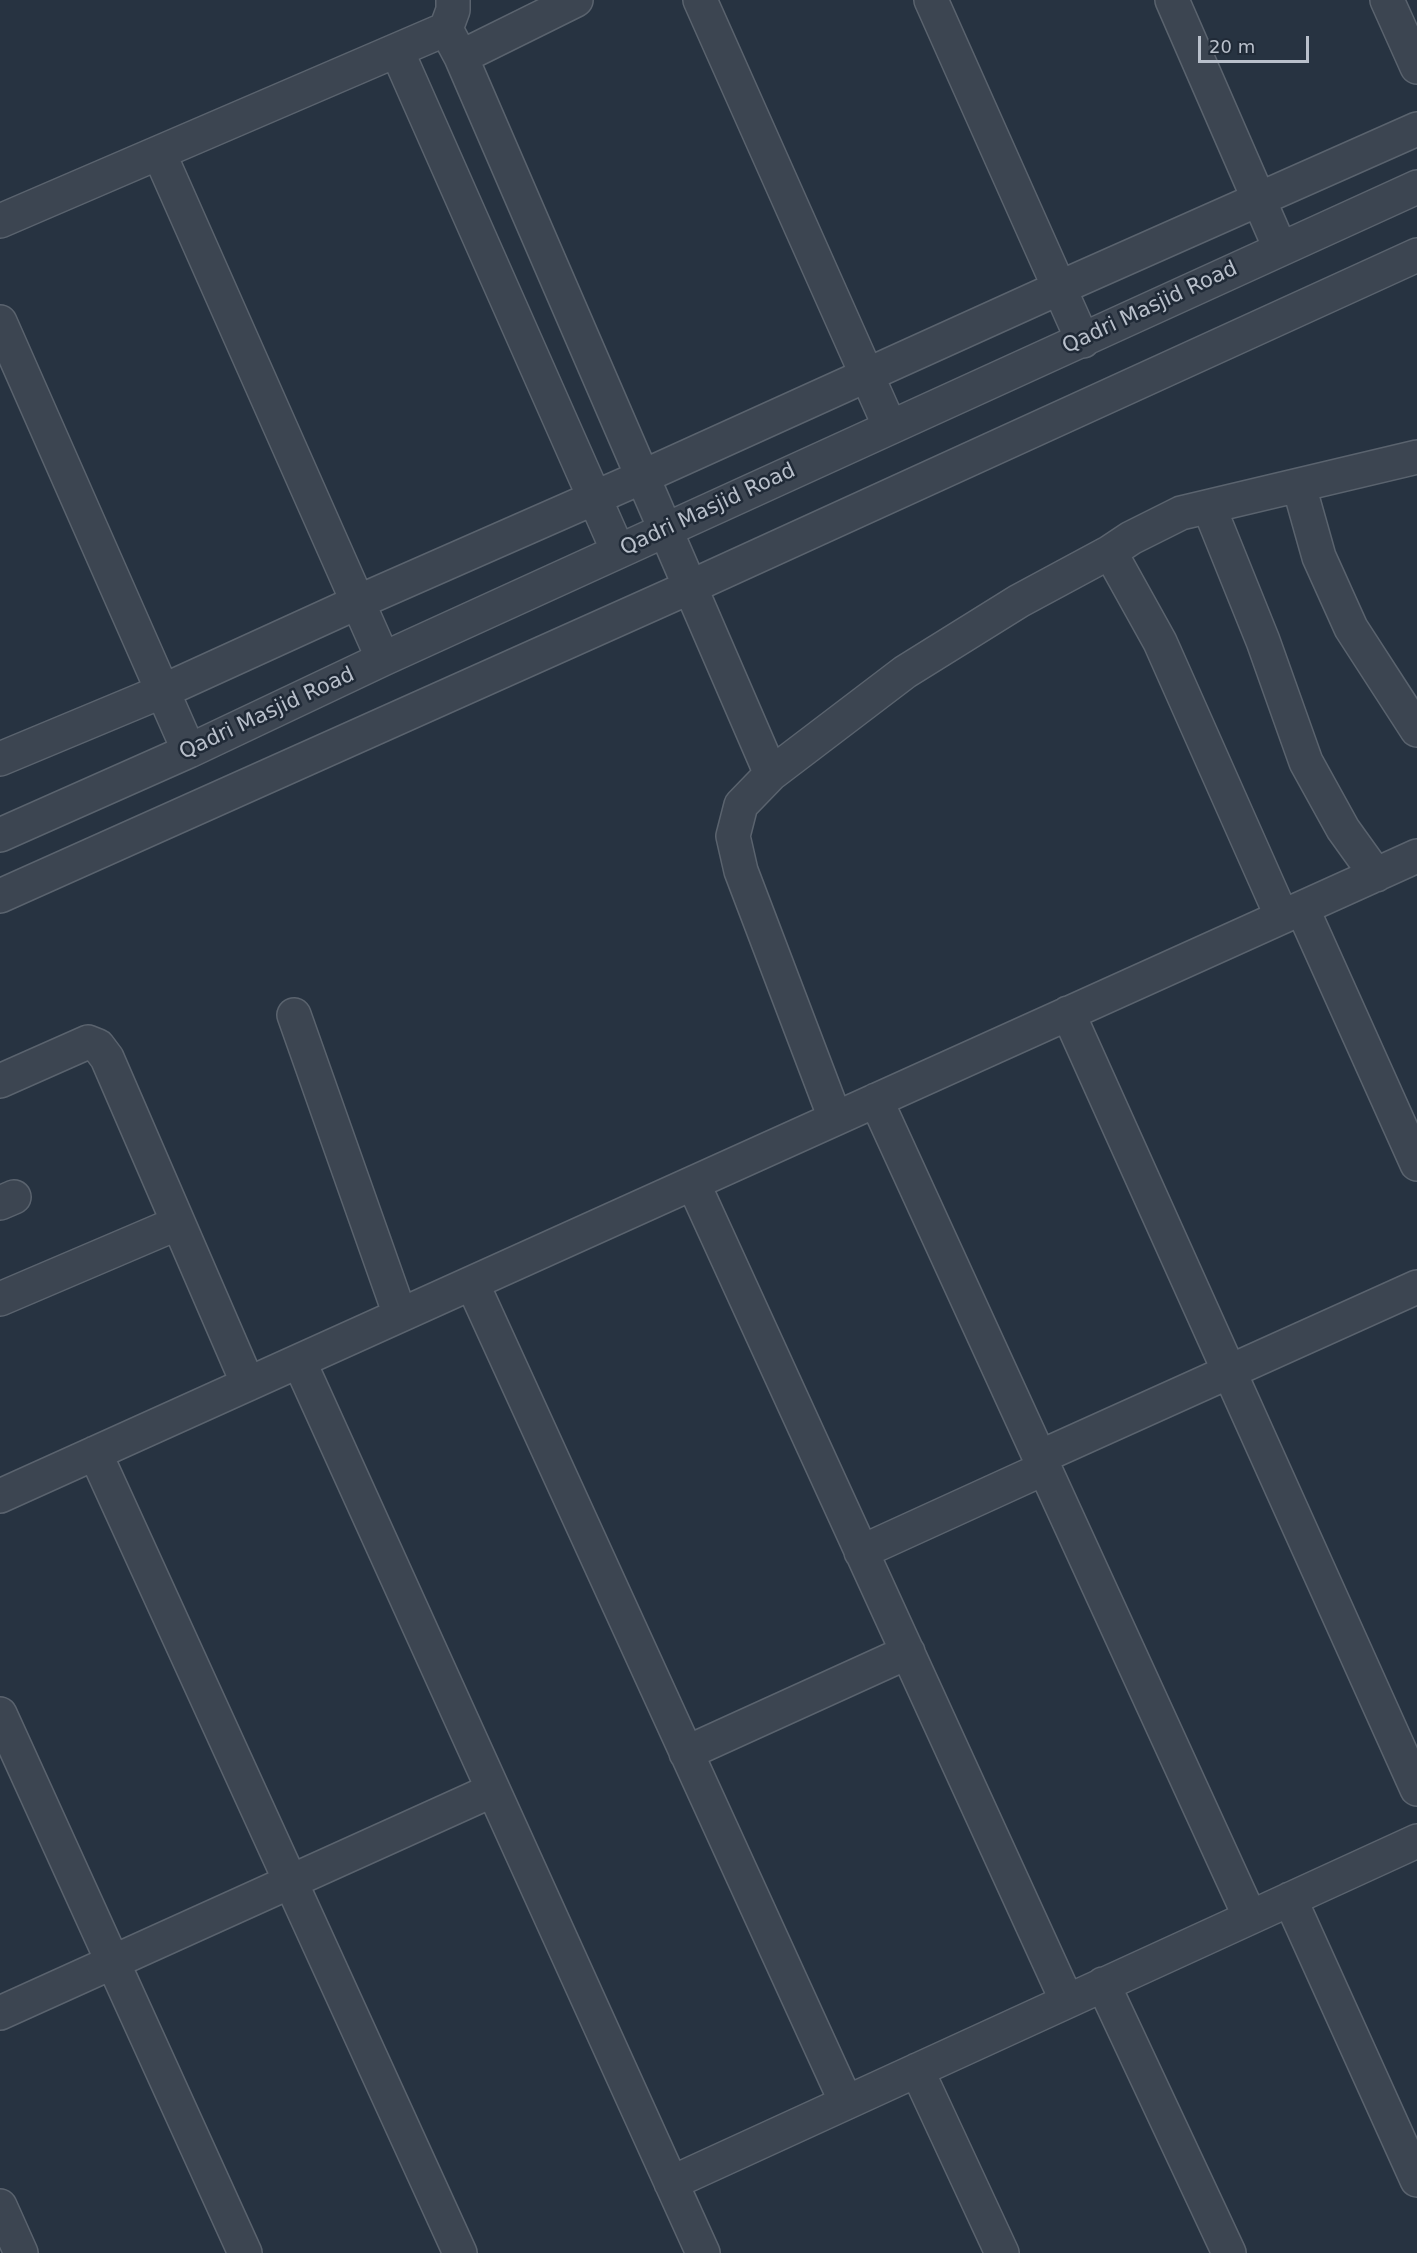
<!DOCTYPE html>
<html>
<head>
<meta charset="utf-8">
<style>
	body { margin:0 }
	#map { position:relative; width:1417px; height:2253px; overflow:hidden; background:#273341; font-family:"DejaVu Sans",sans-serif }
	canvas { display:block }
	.scale { position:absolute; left:1198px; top:36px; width:111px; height:27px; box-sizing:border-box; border:3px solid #b9c0cb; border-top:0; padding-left:8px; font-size:18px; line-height:21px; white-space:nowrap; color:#b9c0cb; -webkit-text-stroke:4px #202a37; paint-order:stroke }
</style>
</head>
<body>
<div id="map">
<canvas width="1417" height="2253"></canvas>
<div class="scale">20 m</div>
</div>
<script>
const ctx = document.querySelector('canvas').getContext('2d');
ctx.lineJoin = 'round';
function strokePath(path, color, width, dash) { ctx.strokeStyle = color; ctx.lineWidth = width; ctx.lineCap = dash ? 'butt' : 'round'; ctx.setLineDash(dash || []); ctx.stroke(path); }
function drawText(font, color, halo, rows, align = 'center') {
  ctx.font = font + ' "DejaVu Sans",sans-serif'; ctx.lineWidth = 5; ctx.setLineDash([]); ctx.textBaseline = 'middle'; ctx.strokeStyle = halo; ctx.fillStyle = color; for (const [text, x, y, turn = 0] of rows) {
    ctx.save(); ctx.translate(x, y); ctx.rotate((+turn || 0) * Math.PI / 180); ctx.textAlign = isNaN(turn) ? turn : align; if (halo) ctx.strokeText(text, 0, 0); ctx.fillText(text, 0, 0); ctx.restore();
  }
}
const minor = new Path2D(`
	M700 0 890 427
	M931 0 1083 341
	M1172 0 1280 248
	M1387 0 1417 67
	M446 29 461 57 771 774
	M397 51 618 551
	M461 57 576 0
	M159 153 383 659
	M0 221 446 29 453 10V0
	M0 322 189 751
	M1299 486 1319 557 1351 628 1417 730
	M1209 507 1263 641 1306 762 1343 829 1376 875
	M1110 552 1160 642 1282 917
	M0 759 163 691 358 602 642 477 1059 288 1417 129
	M0 835 189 751 383 659 1417 187
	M0 896 690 587 1417 255
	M1302 908 1417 1164
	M1068 1013 1417 1789
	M294 1015 400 1315
	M0 1081 88 1042 98 1046 107 1058 248 1384
	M876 1100 1250 1917
	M835 1118 741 871 733 836 741 805 771 774 905 672 1019 601 1110 552 1131 538 1181 513 1417 457
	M693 1183 1067 2001
	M0 1203 14 1197
	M472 1283 846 2102
	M0 1299 178 1223
	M299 1361 703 2253
	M95 1453 460 2253
	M1040 1457 1417 1287
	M0 1496 1417 856
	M861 1552 1045 1468
	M0 1714 245 2253
	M686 1753 908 1652
	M1290 1899 1417 2180
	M1103 1984 1229 2253
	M0 2013 493 1790
	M917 2070 1002 2253
	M671 2183 1417 1841
	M0 2206 21 2253`);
const streetNames = [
	["Qadri Masjid Road",1150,308,-25],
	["Qadri Masjid Road",708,510,-25],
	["Qadri Masjid Road",267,714,-25]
];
strokePath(minor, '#5a636e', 36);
strokePath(minor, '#3c4551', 33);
drawText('21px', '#b9c0cb', '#202a37', streetNames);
</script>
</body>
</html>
